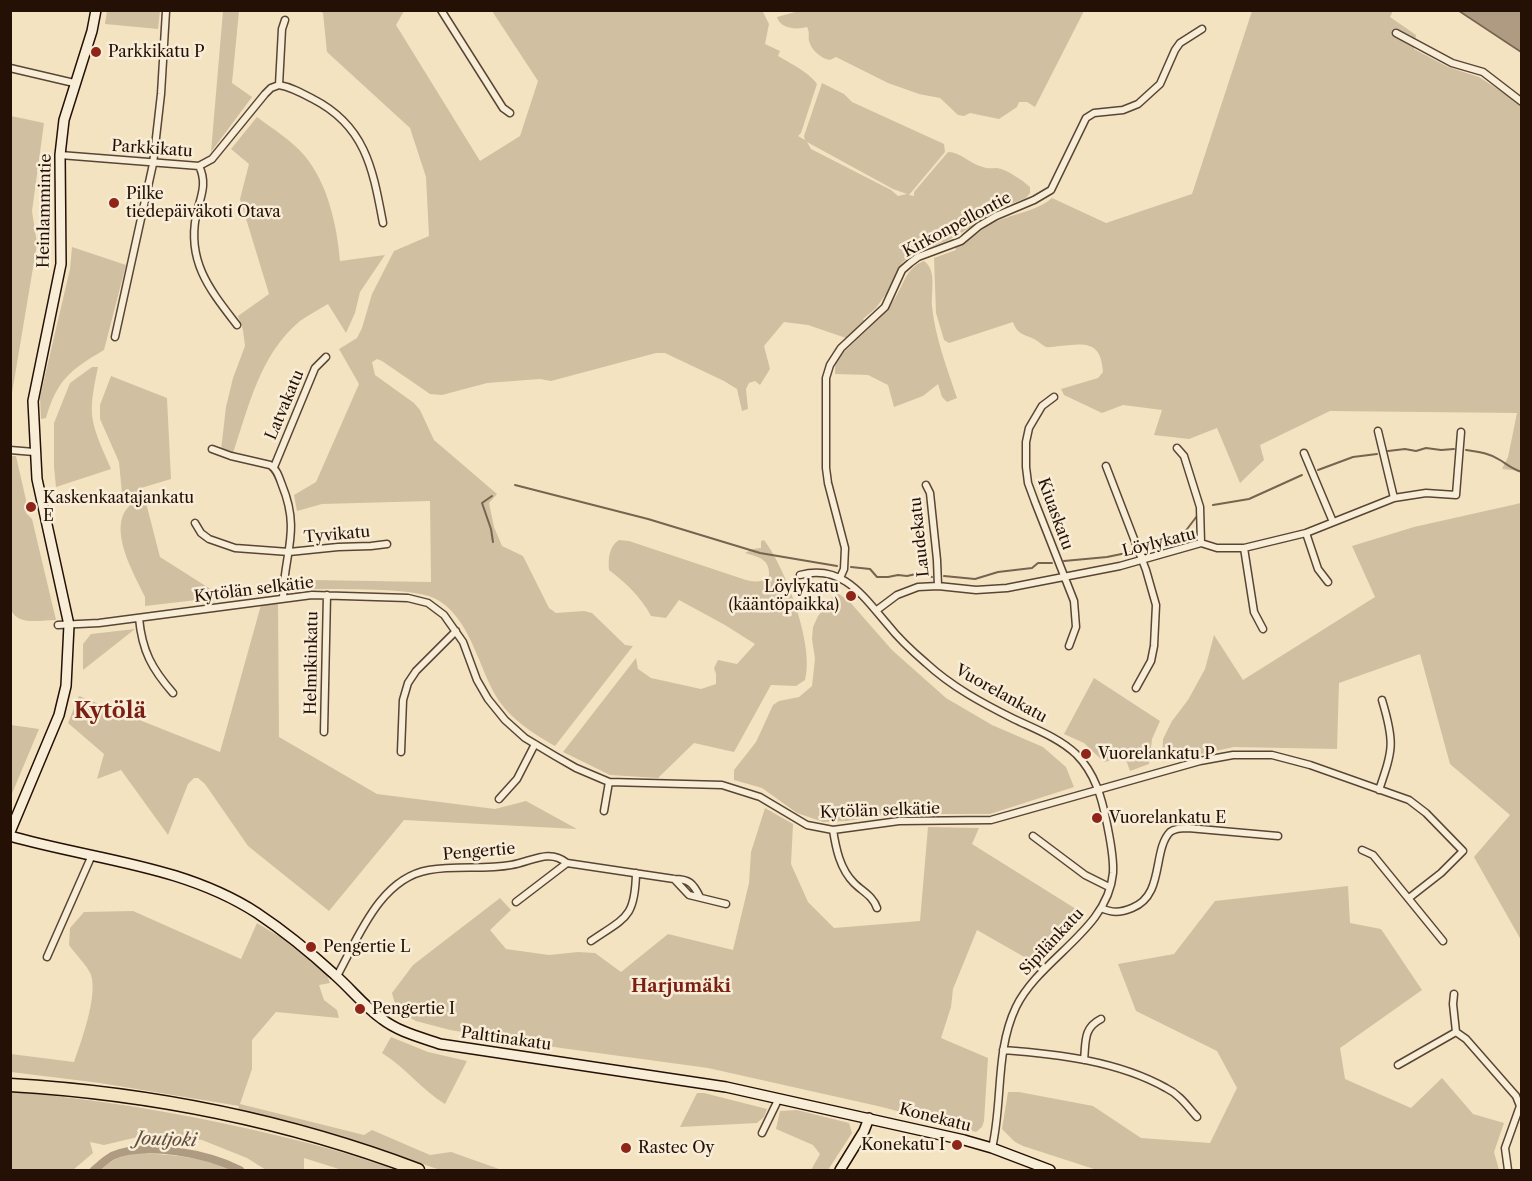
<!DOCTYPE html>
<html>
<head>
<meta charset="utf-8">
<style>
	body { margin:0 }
	#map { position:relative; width:1532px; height:1181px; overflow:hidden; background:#f4e3c1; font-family:"Libre Caslon Text",serif }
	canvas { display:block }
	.frame { position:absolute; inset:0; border:12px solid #251006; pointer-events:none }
</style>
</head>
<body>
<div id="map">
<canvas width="1532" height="1181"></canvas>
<div class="frame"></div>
</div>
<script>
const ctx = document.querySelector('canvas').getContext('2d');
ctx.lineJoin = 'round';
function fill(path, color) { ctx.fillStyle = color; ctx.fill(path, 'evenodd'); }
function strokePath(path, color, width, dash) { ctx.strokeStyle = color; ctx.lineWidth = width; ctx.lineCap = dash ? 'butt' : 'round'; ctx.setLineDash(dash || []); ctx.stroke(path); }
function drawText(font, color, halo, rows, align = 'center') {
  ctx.font = font + ' "Libre Caslon Text",serif'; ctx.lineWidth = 5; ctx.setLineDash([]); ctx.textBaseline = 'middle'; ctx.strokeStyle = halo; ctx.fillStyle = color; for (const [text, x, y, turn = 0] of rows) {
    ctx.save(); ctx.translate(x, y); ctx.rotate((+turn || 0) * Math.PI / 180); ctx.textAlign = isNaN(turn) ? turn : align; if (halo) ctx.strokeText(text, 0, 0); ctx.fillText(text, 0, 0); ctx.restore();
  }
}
const green = new Path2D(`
	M762 10 769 24 765 44 780 51 778 56C790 63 810 73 817 84L801 133 798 136 805 140 804 136 822 83 844 94 852 102 944 144 945 152 909 195 914 196V192L948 152C961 152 970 164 983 167 987 169 993 168 997 168 1008 170 1022 180 1030 187V193L1026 198 995 210 988 217 949 240 910 255 902 263 886 294 876 308 863 319 865 322 846 338 808 325 784 322 764 346 770 369 760 385 755 381 749 383 746 389 748 409 742 411 737 389 724 381 665 353H656L551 381 540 379 487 383 442 395 430 394 382 361 377 359 372 362 375 375 414 403 420 410 434 440 497 494 489 503 494 527 502 546 523 556 549 608 556 613 584 611 592 613 625 645 633 646 555 746C534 734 513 721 499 701 478 669 471 616 434 598 409 587 340 590 311 589V580L431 582 430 501 322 504 297 511 294 495 316 482 359 384 339 349 357 338 362 328 372 294 394 251 429 236 426 177 410 128 327 52 323 13 319 11H404L396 25 480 161 520 136 538 81 492 11ZM807 142 893 189 907 194 898 196 891 190 811 149Z
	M107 11H160L158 29 105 24Z
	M223 11H239L232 83 252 97 211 152Z
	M799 11V10L1084 11 1035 107 1027 102H1019L1017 107 999 119 970 113 964 116 958 115 940 98 919 94 888 83 836 57 830 60C822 59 811 50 809 41 808 35 810 33 807 27 797 30 780 29 777 17Z
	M1252 11H1393L1390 17 1416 35 1414 49 1448 67 1479 77 1507 95 1521 107V471L1502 469 1508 457 1517 413 1330 411 1260 445 1264 460 1240 483 1217 428 1189 439 1154 435 1162 410 1123 405 1102 413 1064 395 1061 389 1098 378 1103 372C1101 341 1086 343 1060 346 1056 346 1049 348 1046 347 1042 345 1038 341 1034 339 1023 334 1017 334 1013 322L949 343 944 340 936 313 934 258 956 250 955 246C969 242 979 231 991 224 1010 214 1036 212 1052 198L1106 223 1192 194Z
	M11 116 44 123 32 211 37 244 11 399Z
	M257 117C273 129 291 140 304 155 328 183 337 226 340 261L385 255 360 292 355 313 346 333 328 304C319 309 309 315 300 321 260 354 249 406 233 453L221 450 226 407 233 378 245 346 243 330 238 316 269 294 240 199 249 164 231 149Z
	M72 247 126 265 104 350C70 370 57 380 46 418L41 419 40 397 70 269Z
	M924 261C937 270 931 292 932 306 935 337 947 368 957 398L947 402 942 397 938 384 923 396 894 407 888 385 868 375 835 374V367L838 358C856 339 877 323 893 301 904 286 905 268 924 261Z
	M92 367H98C95 382 91 399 92 415 94 433 104 452 111 469L56 487 54 467V423L70 383Z
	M111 376 167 398 171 479 141 488 123 504 119 462 100 419V405Z
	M10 456H16L26 500V513L32 519 56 620C41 620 18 626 11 610Z
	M144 495 160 557 223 597 145 606V597C135 576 115 542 122 518 125 507 135 501 144 495Z
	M1521 503V940L1474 857 1510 815 1450 764 1420 654 1339 683 1337 749 1234 747 1162 762 1163 739 1172 721 1188 700 1205 669 1214 635 1243 680 1375 597 1352 546 1414 527Z
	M619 540 629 541 746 580C754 582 762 583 769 576 770 559 759 557 745 553L753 549 761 548V541L764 540C785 567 815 646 805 680L796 686 771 685 734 752 694 743 658 778 610 775 563 752 636 658 638 669 651 678 701 689 716 684V674L714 668 718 660 737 664 755 644 725 625 679 600 666 618 651 616C641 597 626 583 609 570 608 559 609 546 619 540Z
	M836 592 849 601 892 650 946 698 992 725 1043 747 1066 767 1074 787 990 814H892L846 821 823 822 797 813 762 788 734 780V770L756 742 773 705 779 701 799 697 812 686 815 659 812 639 813 627 818 616Z
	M278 602 279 737 377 794 495 809 526 801 577 829 404 820 329 911 248 846 205 784 198 778H194L188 784 168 835 121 770 97 779 104 754 68 723 79 696 220 752 261 605Z
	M135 629 83 670V644L91 634Z
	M1094 678 1160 721 1152 739 1149 764 1130 771 1125 757 1104 762 1084 743 1064 734Z
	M11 725 39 729 11 796 10 725Z
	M765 808 793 824 791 864 808 902 834 928 920 921 928 827 979 828 972 844 1084 914 1033 962 977 930 953 989 951 1007 941 1038 988 1058 984 1121 982 1127 976 1132 882 1107 708 1068 561 1048 450 1030 416 1021 397 1011 392 993 413 965 500 898 511 910 490 930 506 949 549 955 578 952 595 953 621 972 668 934 733 950 749 883 751 852Z
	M1348 886 1350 923 1381 929 1422 990 1340 1048 1345 1079 1411 1108 1442 1078 1473 1114 1504 1123 1494 1152 1499 1170H1097L1023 1146 1015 1142 1002 1129 1008 1092H1019L1093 1106 1141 1138 1210 1143 1237 1088 1217 1051 1136 1011 1118 964 1174 954 1215 901Z
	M133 911 241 959 257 923 280 937 326 973 330 983 319 985 324 1000 337 1010 339 1018 276 1012 252 1040V1069L240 1104 364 1135 372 1130 430 1155 451 1152 502 1170H440L400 1156 325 1133 238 1109 239 1106 100 1083 11 1072V1054L74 1062C81 1042 98 996 91 975 87 965 75 954 69 945L70 928 84 912Z
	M391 1037 428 1052 467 1061 445 1104C422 1090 406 1068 382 1053Z
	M10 1092C93 1098 174 1112 254 1130 302 1141 350 1153 395 1170H342L304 1158V1170H266L247 1158 202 1140 177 1136H142L104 1145 90 1142 93 1153 73 1170H11Z
	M697 1093H704L767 1109 764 1117 757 1123 680 1127Z
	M797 1110 849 1123 852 1133 828 1170H811L820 1154 813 1145 776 1129 780 1111Z
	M140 1153C175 1155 201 1157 234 1170H99C111 1160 124 1154 140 1153Z`);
const water = new Path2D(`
	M1459 11H1521V52Z`);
const stream = new Path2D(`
	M1466 450C1478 452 1490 453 1500 460 1508 465 1512 469 1522 472
	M1388 451 1405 449 1416 451 1426 448 1441 450 1454 449
	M1318 470 1353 457 1377 454
	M515 485 648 519 760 553 837 566
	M492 496 482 503 491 529 493 542
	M1213 505 1249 499 1302 475
	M1143 549 1181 537 1197 516
	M1064 561 1107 557 1131 552
	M851 567 870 569 877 577H888L898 575 907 576 916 574 932 577
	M944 576 975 579 998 572 1032 568 1038 563H1052`);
const canal = new Path2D(`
	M94 1170C100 1165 105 1160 112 1156 145 1141 209 1154 240 1170`);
const street = new Path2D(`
	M441 10 503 108 510 113
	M1396 33 1452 63 1483 72 1522 102
	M10 68 74 83
	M279 85C291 87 302 93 313 99 366 126 373 170 383 223
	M279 85 282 29 285 20
	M60 155 199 166 212 159 265 94 271 88 279 85
	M199 166C208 184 200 198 196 216 187 263 211 291 237 325
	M115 337 153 164 161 94 166 11
	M1054 397 1042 406 1029 428 1026 442V467L1028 483 1035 502 1074 601 1076 627 1069 646
	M1378 431 1394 498
	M1177 448 1184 456 1200 507 1201 543
	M212 449 231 456 270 465C277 469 279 477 282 485 301 531 284 553 283 598
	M10 450 34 452
	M1304 453 1333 522
	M1106 466 1146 570 1156 605 1154 646 1151 661 1136 688
	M274 467 315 368 326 357
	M926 485 930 493 937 560 938 586
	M195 523 201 533 209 539 235 548 289 552 338 547 371 546 387 544
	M1306 533 1318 569 1328 582
	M1244 548 1254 612 1263 629
	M800 575C843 564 863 596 888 625 899 639 912 651 926 663 952 687 982 703 1014 719 1035 729 1059 738 1076 754 1095 773 1102 798 1107 824 1110 839 1114 857 1113 873 1108 930 1040 958 1016 1007 995 1051 1003 1102 992 1148
	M840 578 844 569 845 548 828 483 826 468V378L830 365 841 348 885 307 902 270 910 263 918 257 961 241 979 226 996 216 1034 200 1051 190 1086 118 1094 113 1123 110 1138 104 1160 84 1175 50 1180 43 1202 29
	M877 610 897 595 918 587 938 586 976 590 1007 588 1120 566 1201 543 1217 548H1244L1306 533 1394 498 1426 493 1456 495 1461 432
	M139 618C142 651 152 669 173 693
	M58 625 99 623 312 595 408 598 428 603 444 615 463 642 477 680 488 699 505 720 525 738 555 756 576 768 609 782 722 785 760 797 807 825 833 830 899 821 991 820 1200 761 1233 755H1272L1310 765 1409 800 1426 813 1463 851 1441 873 1409 898
	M324 732 327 595
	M401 752 403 700 408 683 416 671 456 631
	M1379 790C1393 749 1395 743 1382 700
	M499 799 517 779 535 744
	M604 811 609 782
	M833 830C836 849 840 869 854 883 863 892 873 896 877 908
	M1033 836 1085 875 1109 887
	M1362 850 1373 855 1443 941
	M674 879 689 895 726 904
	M516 902 567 863
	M1101 908C1112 913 1120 913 1132 908 1165 895 1152 851 1170 832 1175 828 1182 828 1188 828L1278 836
	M591 941C626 917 635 918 636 873
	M47 957 92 855
	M337 976C358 938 380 878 429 870 456 865 484 870 511 865 531 862 549 848 567 863L674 879C689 879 693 883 700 897
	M1454 994 1453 1004 1456 1032 1466 1039 1516 1096 1520 1106 1505 1148 1508 1170
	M1003 1050C1057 1054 1118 1061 1166 1088 1179 1094 1188 1107 1197 1117
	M1084 1060C1086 1042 1083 1028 1101 1019
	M1398 1065 1456 1032
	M762 1133 779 1098`);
const secondary = new Path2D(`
	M10 832 59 715 66 686 69 625 37 479 33 401 61 264 60 155 64 120 92 31 96 10
	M10 836C94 860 183 865 257 913 284 931 311 953 335 975 351 989 364 1006 382 1019 399 1032 420 1037 440 1044L726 1087 964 1140 992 1148 1050 1170
	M840 1170 864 1131 869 1118`);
const highway = new Path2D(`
	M10 1085C149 1093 288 1121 418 1170`);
const markers = [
	[96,52,6,"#8f2418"],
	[114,203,6,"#8f2418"],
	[31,507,6,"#8f2418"],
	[851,596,6,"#8f2418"],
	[1086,754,6,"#8f2418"],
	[1097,818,6,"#8f2418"],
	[311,947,6,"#8f2418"],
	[360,1009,6,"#8f2418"],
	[957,1145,6,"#8f2418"],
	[626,1148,6,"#8f2418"]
];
const poiNames = [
	["Parkkikatu P",108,52],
	["Pilke",126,194],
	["tiedepäiväkoti Otava",126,212],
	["Kaskenkaatajankatu",43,498],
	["E",43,516],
	["Löylykatu",839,587,"right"],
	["(kääntöpaikka)",839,605,"right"],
	["Vuorelankatu P",1098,754],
	["Vuorelankatu E",1109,818],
	["Pengertie L",323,947],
	["Pengertie I",372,1009],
	["Konekatu I",945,1145,"right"],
	["Rastec Oy",638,1148]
];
const streetNames = [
	["Parkkikatu",152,149,4],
	["Heinlammintie",45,211,-89],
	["Kirkonpellontie",957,225,-28],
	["Latvakatu",285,405,-67],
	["Kiuaskatu",1055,514,70],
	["Tyvikatu",337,535,-5],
	["Laudekatu",920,537,-96],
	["Löylykatu",1159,543,-14],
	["Kytölän selkätie",254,590,-7],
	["Helmikinkatu",312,663,-89],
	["Vuorelankatu",1001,694,29],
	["Kytölän selkätie",880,811,-2],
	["Pengertie",479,852,-5],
	["Sipilänkatu",1052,942,-47],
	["Palttinakatu",506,1039,8],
	["Konekatu",935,1118,14]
];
const neighbourhoodNames = [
	["Harjumäki",681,987]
];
const waterNames = [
	["Joutjoki",166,1140,2]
];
const districtNames = [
	["Kytölä",110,712]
];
fill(green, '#d1bfa1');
fill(water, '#ae9b81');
strokePath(water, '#776350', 1.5);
strokePath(stream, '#776350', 2);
strokePath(canal, '#ae9b81', 8);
strokePath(street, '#594535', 9);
strokePath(secondary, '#251006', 12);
strokePath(highway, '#251006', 15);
strokePath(street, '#f8edd7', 6);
strokePath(secondary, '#f8edd7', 9);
strokePath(highway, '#f4e3c1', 12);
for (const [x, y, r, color] of markers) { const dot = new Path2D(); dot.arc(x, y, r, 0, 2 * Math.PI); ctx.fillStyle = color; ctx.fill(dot); strokePath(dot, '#f8edd7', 2); }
drawText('16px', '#251006', '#f8edd7', poiNames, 'left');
drawText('16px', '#251006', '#f8edd7', streetNames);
drawText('bold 18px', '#7a1f14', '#f8edd7', neighbourhoodNames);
drawText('italic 18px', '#634f3d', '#f8edd7', waterNames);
drawText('bold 22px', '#7a1f14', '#f8edd7', districtNames);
</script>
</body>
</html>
